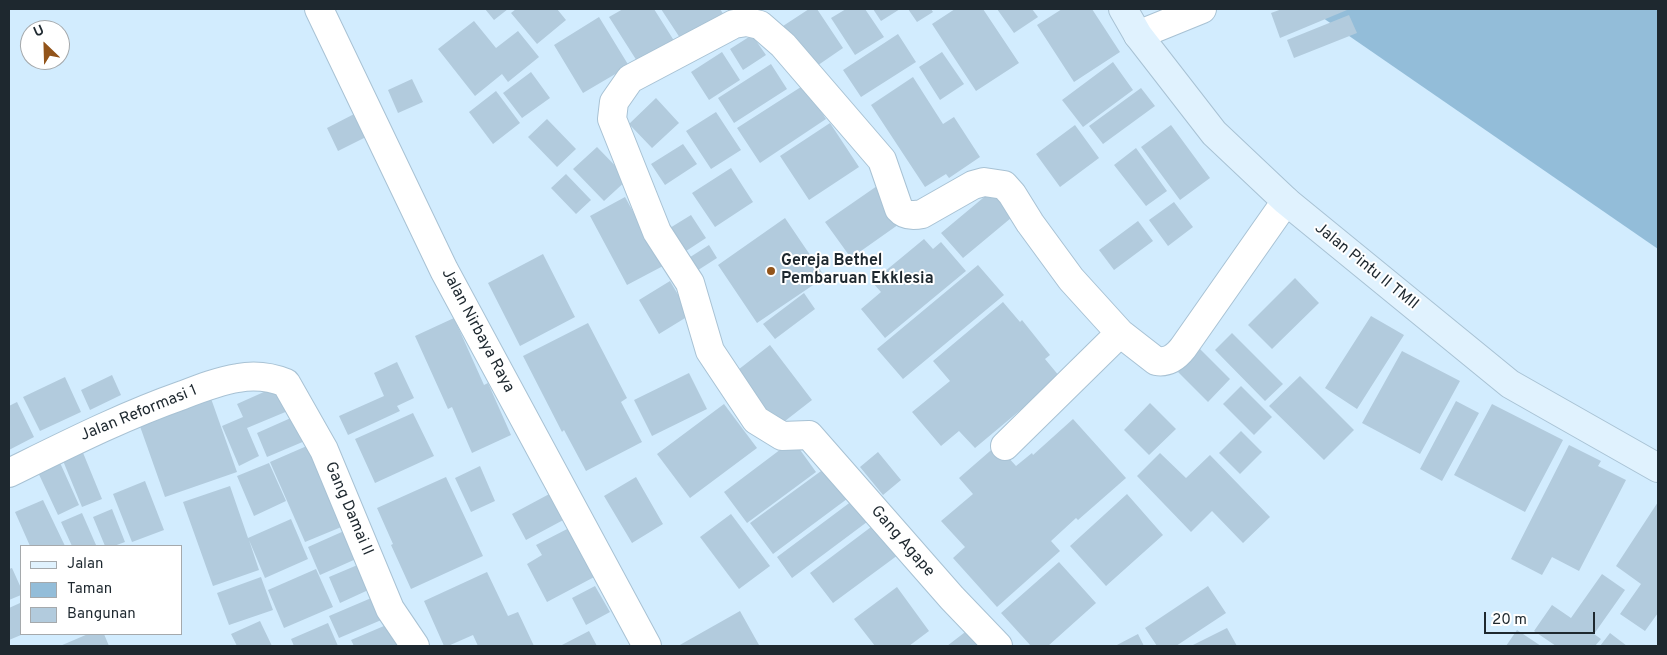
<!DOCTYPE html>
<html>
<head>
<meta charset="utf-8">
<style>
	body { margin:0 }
	#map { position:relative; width:1667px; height:655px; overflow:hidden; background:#d2ecfe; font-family:Overpass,sans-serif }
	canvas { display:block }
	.frame { position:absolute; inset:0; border:10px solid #1e282f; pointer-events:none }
	.legend { position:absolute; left:20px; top:545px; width:162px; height:90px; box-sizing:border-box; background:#fff; border:1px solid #a5a9ac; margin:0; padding:6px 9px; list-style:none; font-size:15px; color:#1e282f }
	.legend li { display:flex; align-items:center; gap:10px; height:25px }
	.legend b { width:25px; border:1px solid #a5a9ac }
	.north { position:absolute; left:20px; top:20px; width:50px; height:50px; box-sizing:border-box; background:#fff; border:1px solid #a5a9ac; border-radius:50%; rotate:336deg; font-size:14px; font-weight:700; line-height:20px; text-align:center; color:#1e282f }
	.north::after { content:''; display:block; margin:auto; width:18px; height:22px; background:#92541a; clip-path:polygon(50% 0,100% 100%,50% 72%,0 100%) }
	.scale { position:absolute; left:1484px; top:612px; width:111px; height:22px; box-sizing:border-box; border:2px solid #1e282f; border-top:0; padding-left:6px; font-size:15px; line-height:18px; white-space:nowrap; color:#1e282f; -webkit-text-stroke:4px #fff; paint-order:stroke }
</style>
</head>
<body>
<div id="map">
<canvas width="1667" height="655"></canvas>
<div class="frame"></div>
<ul class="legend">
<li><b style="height:6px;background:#e0f2fe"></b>Jalan</li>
<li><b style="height:14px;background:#93bdd9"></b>Taman</li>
<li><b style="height:14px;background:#b2cbdd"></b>Bangunan</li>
</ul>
<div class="north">U</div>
<div class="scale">20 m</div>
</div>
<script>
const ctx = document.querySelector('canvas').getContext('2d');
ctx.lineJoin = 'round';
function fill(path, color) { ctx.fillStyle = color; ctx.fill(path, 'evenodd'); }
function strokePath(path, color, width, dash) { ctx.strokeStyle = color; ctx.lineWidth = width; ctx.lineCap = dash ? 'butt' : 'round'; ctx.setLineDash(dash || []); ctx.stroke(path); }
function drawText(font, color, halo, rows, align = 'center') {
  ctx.font = font + ' Overpass,sans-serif'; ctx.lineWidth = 4; ctx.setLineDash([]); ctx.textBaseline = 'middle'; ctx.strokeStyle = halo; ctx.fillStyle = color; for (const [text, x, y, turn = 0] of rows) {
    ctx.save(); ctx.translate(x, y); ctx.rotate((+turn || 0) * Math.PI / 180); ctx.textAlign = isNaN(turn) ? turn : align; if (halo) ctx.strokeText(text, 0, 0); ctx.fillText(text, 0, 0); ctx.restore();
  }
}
const green = new Path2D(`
	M1310 9H1658V249Z`);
const building = new Path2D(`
	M485 9H508L494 20Z
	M516 9H557L566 20 537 44 511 13Z
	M623 9H654L678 47 642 69 609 17Z
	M661 9H720L726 18 684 44Z
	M809 9H817L843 48 811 70 783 26Z
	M846 9H865L884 37 855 55 831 18Z
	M873 9H900L881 21Z
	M908 9H931L933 12 917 22Z
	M955 9H983L1019 63 976 91 932 24Z
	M997 9H1032L1038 17 1014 33Z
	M1062 9H1092L1120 52 1074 82 1037 25Z
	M1282 9H1347V10L1280 38 1271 13Z
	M1349 15 1357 33 1294 58 1287 40Z
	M599 17 629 66 583 93 554 45Z
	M474 21 496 48 518 31 539 57 508 82 502 74 475 96 438 49Z
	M898 34 916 62 861 97 843 70Z
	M752 35 766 55 743 70 730 49Z
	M722 52 740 80 709 100 691 72Z
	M942 52 964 84 940 100 919 67Z
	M1113 62 1133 90 1083 127 1062 100Z
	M771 64 787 89 734 123 718 98Z
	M531 72 550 98 522 118 503 93Z
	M913 77 943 124 954 117 980 157 949 178 946 174 925 187 871 105Z
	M412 79 423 102 398 113 388 90Z
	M804 85 826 119 760 163 737 128Z
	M1141 88 1155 106 1103 144 1089 126Z
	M496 91 520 123 493 144 469 112Z
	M656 98 679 123 652 148 629 124Z
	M358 112 370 135 338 151 327 128Z
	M716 112 741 150 711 169 686 131Z
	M547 119 576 149 557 167 528 137Z
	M830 123 859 167 809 200 780 156Z
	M1075 125 1099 158 1060 187 1036 154Z
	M1171 125 1210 178 1180 200 1141 147Z
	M683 144 697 164 665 185 651 164Z
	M597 147 628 179 604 201 573 169Z
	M1136 148 1167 191 1146 206 1114 165Z
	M731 168 753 202 715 227 692 193Z
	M566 174 591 200 576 214 551 188Z
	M877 186 902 222 851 258 825 222Z
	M995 188 1017 213 963 258 941 233Z
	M625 197 663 266 627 285 590 216Z
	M1174 202 1193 227 1168 246 1149 220Z
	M691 215 706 238 680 255 665 231Z
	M785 218 825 277 757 323 718 265Z
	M1138 221 1153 241 1114 270 1099 250Z
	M924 239 933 249 941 242 966 271 885 338 861 309 881 292 872 282Z
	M709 245 717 258 692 274 684 261Z
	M543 254 575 317 520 346 488 283Z
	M978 265 1004 295 903 379 877 349Z
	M1295 278 1319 303 1272 349 1248 325Z
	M670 281 690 315 659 334 639 300Z
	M804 293 815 309 775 339 763 324Z
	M1003 302 1020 322 1022 320 1050 355 1045 359 1060 377 975 448 959 431 941 446 912 412 950 381 933 361Z
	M1371 316 1404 335 1357 409 1325 388Z
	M454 318 484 385 488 383 511 435 472 453 452 407 448 409 415 336Z
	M588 323 627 398 621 402 642 442 586 471 564 430 562 432 523 356Z
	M1232 333 1283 384 1265 401 1215 350Z
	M770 345 812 400 776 428 734 373Z
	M1200 349 1230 379 1208 402 1178 372Z
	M1402 351 1460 381 1420 454 1362 423Z
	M397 362 414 398 397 406 400 411 348 435 339 416 384 396 374 373Z
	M689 373 707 409 652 436 634 400Z
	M112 375 121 395 90 410 81 390Z
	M1300 376 1354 430 1324 460 1269 406Z
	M65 377 81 412 40 431 23 397Z
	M284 383 295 408 247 428 259 456 239 466 222 426 243 417 237 404Z
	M1241 386 1272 417 1254 435 1223 404Z
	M208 390 237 472 165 497 136 415Z
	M1456 401 1479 413 1442 481 1420 469Z
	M17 402 34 437 9 450V406Z
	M1150 403 1176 429 1149 455 1124 430Z
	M724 404 757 448 690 498 657 454Z
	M1492 404 1563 440 1525 512 1454 475Z
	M302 413 312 438 267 457 257 433Z
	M413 413 434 456 375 483 355 439Z
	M1073 419 1126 478 1078 520 1076 518 1051 541 1060 551 997 607 953 558 965 547 941 521 973 494 959 478 997 445 1016 466 1032 453 1033 455Z
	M1241 431 1262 452 1240 474 1219 453Z
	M793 440 816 472 747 523 724 492Z
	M316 442 351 523 305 542 270 462Z
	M79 443 102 499 82 507 59 451Z
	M1569 445 1601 461 1598 466 1626 480 1579 571 1552 557 1542 575 1511 559Z
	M878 452 901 480 883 495 860 467Z
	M1160 453 1186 478 1210 455 1270 517 1243 543 1212 511 1191 532 1137 476Z
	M57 456 79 505 58 515 35 466Z
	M269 463 286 501 254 516 237 476Z
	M832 463 855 493 773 554 750 523Z
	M480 466 495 501 471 512 455 478Z
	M446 477 483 556 411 589 391 545 393 544 377 508Z
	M636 477 663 524 632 543 604 496Z
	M145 481 164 530 132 542 113 494Z
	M230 486 248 538 291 519 308 559 265 578 249 540 259 570 213 586 183 502Z
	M553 492 567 518 526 540 512 514Z
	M1127 494 1163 535 1106 586 1070 546Z
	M856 498 871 519 792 578 777 557Z
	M43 500 65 546H30L15 512Z
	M1658 502V613L1645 631 1620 614 1641 584 1616 566Z
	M112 509 125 542 114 546H105L93 517Z
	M82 513 96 545 93 546H72L61 522Z
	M731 514 770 566 739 589 700 537Z
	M875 524 898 555 833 603 810 573Z
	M353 527 365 555 320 575 308 547Z
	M571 527 598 575 547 602 527 564 542 555 536 545Z
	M367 561 377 586 340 603 329 577Z
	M1059 562 1096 603 1048 646H1031L1001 613Z
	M12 568 21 588V595L9 600V569Z
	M316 569 333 607 284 628 268 590Z
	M487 572 508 616 518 612 534 646H478L473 635 448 646H444L424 601Z
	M1602 574 1625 590 1594 634 1601 639 1595 646H1556L1534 631 1552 605 1571 618Z
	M261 577 273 610 229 625 217 593Z
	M595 586 610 612 586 625 572 598Z
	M1208 586 1226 613 1176 646H1157L1145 628Z
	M897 587 929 631 909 646H875L854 619Z
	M376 596 386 618 339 638 329 616Z
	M20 603 21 635 9 640V608Z
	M740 611 759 645 756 646H678Z
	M260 621 272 646H237L231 634Z
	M328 623 338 646H294L291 639Z
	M391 623 402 646H354L351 640Z
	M973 626 989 646H947Z
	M1227 628 1237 646H1191Z
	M1517 630 1541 646H1506Z
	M589 631 597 646H560Z
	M1610 633 1627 646H1600Z
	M88 634H104L109 646H60Z
	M1138 634 1144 646H1115Z`);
const street = new Path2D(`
	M319 9 444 270 647 646
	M1138 35 1202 9
	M1005 446 1120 333
	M9 473C66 445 123 416 183 395 201 388 219 381 238 378 254 375 271 377 286 383L324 450 390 609 415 646
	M998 646 952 598 809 435 782 436 756 420 710 351 690 283 657 232 612 119 614 102 630 79 734 24 747 22 760 25 783 45 882 160 899 209C905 216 913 216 922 214L973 185 984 182 1004 185 1012 194 1030 223 1071 279 1120 333 1156 361C1168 363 1176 357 1183 348L1286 201`);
const secondary = new Path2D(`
	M1123 9 1138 35 1214 133 1286 201 1510 384 1658 468`);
const markers = [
	[771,271,5,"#92541a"]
];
const poiNames = [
	["Gereja Bethel",781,262],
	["Pembaruan Ekklesia",781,280]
];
const streetNames = [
	["Jalan Pintu II TMII",1366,267,39],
	["Jalan Nirbaya Raya",477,331,62],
	["Jalan Reformasi 1",139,414,-22],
	["Gang Damai II",348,509,67],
	["Gang Agape",902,542,49]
];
fill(green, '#93bdd9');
fill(building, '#b2cbdd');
strokePath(street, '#a8c2d4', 30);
strokePath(secondary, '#a8c2d4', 30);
strokePath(street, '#fff', 28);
strokePath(secondary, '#e0f2fe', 28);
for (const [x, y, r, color] of markers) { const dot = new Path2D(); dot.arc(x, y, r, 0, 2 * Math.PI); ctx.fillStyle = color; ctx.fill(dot); strokePath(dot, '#fff', 2); }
drawText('bold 16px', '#1e282f', '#fff', poiNames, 'left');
drawText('16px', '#1e282f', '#fff', streetNames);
</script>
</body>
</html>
